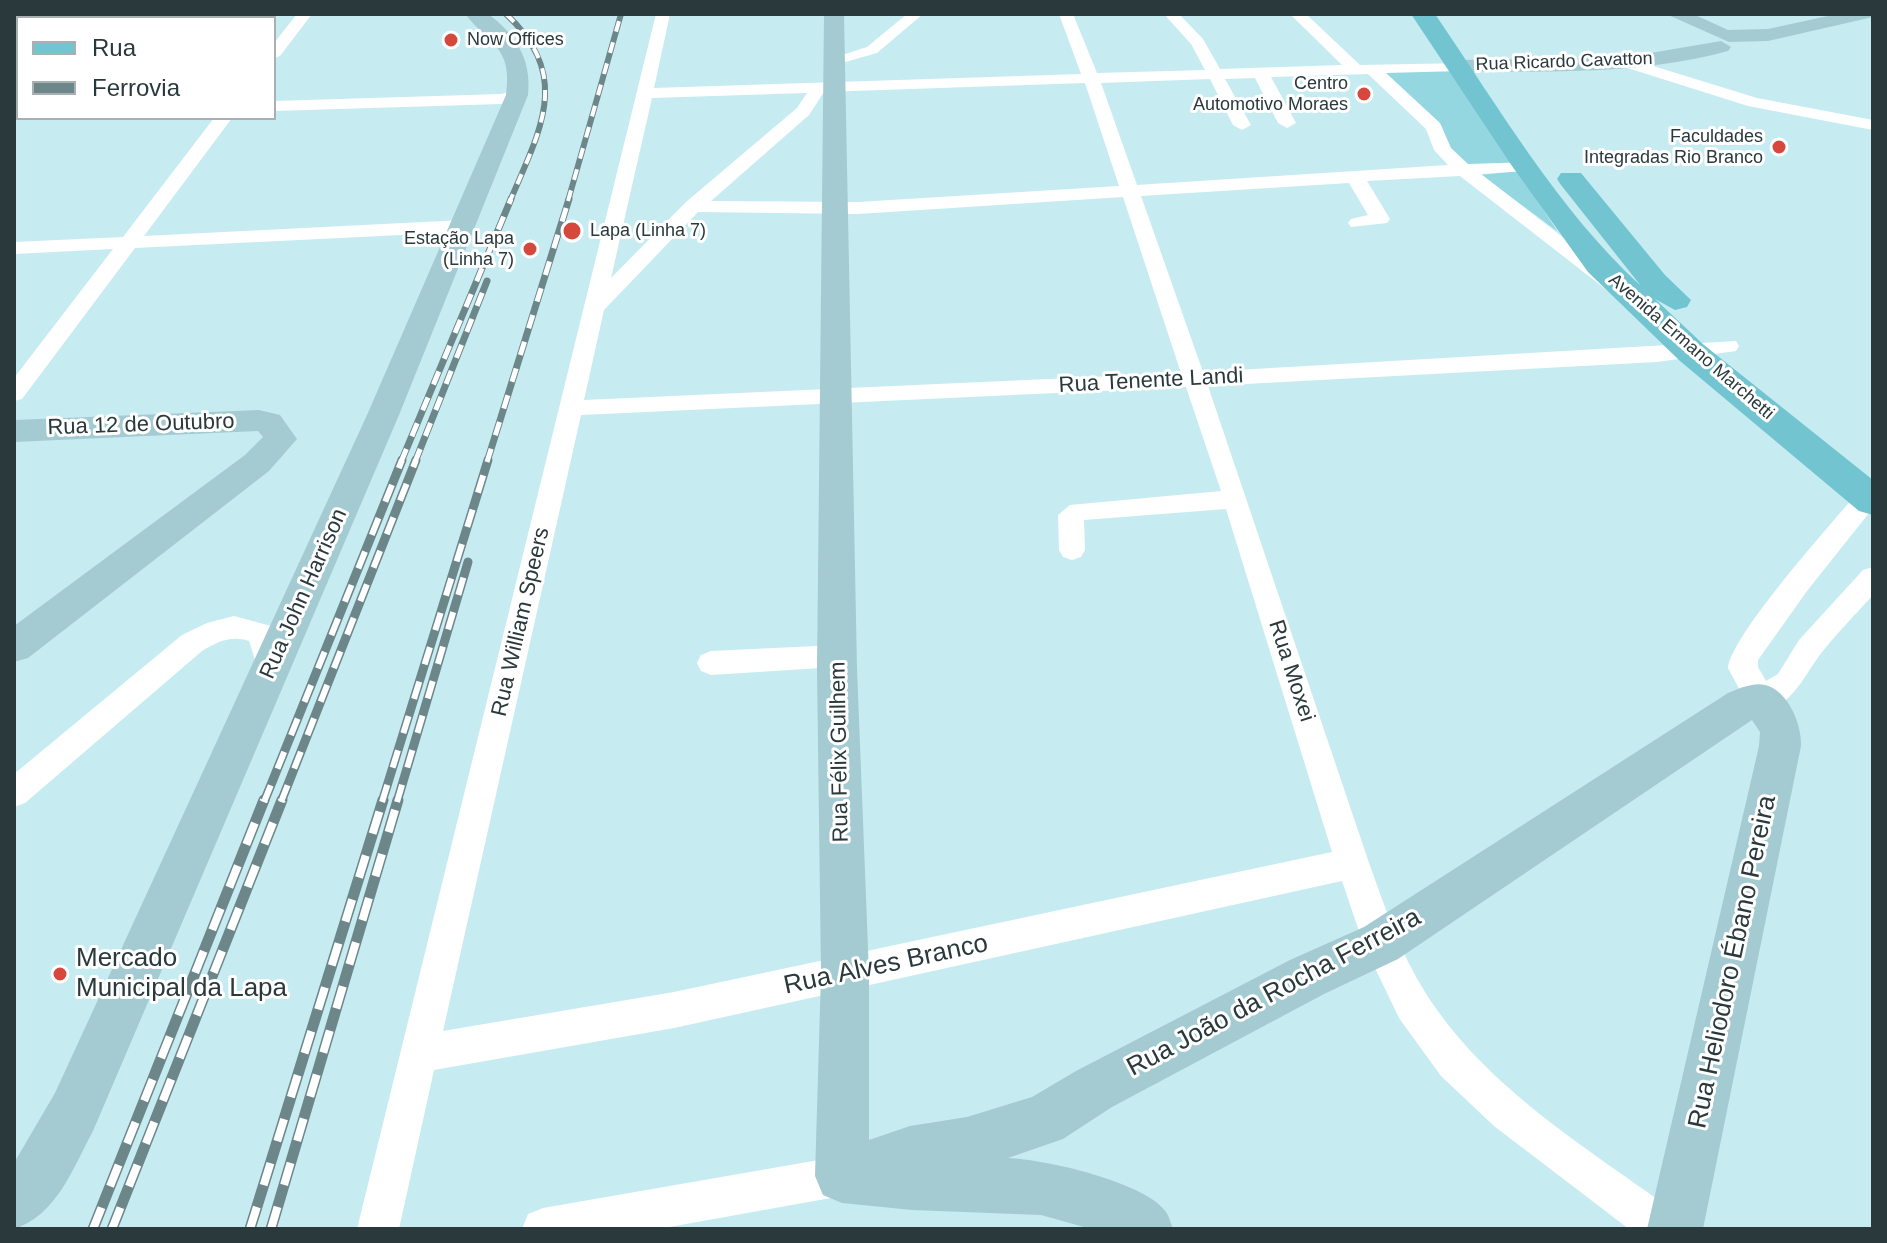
<!DOCTYPE html>
<html>
<head>
<meta charset="utf-8">
<style>
	body { margin:0 }
	#map { position:relative; width:1887px; height:1243px; overflow:hidden; background:#c6ecf2; font-family:Helvetica,sans-serif }
	canvas { display:block }
	.frame { position:absolute; inset:0; border:16px solid #2a393b; pointer-events:none }
	.legend { position:absolute; left:16px; top:16px; width:260px; height:104px; box-sizing:border-box; background:#fff; border:2px solid #aab0b1; margin:0; padding:10px 14px; list-style:none; font-size:24px; color:#2a393b }
	.legend li { display:flex; align-items:center; gap:16px; height:40px }
	.legend b { width:40px; border:2px solid #aab0b1 }
</style>
</head>
<body>
<div id="map">
<canvas width="1887" height="1243"></canvas>
<div class="frame"></div>
<ul class="legend">
<li><b style="height:10px;background:#72c5d0"></b>Rua</li>
<li><b style="height:10px;background:#6d868a"></b>Ferrovia</li>
</ul>
</div>
<script>
const ctx = document.querySelector('canvas').getContext('2d');
ctx.lineJoin = 'round';
function fill(path, color) { ctx.fillStyle = color; ctx.fill(path, 'evenodd'); }
function strokePath(path, color, width, dash) { ctx.strokeStyle = color; ctx.lineWidth = width; ctx.lineCap = dash ? 'butt' : 'round'; ctx.setLineDash(dash || []); ctx.stroke(path); }
function drawText(font, color, halo, rows, align = 'center') {
  ctx.font = font + ' Helvetica,sans-serif'; ctx.lineWidth = 6; ctx.setLineDash([]); ctx.textBaseline = 'middle'; ctx.strokeStyle = halo; ctx.fillStyle = color; for (const [text, x, y, turn = 0] of rows) {
    ctx.save(); ctx.translate(x, y); ctx.rotate((+turn || 0) * Math.PI / 180); ctx.textAlign = isNaN(turn) ? turn : align; if (halo) ctx.strokeText(text, 0, 0); ctx.fillText(text, 0, 0); ctx.restore();
  }
}
const green = new Path2D(`
	M1451 70 1512 163 1470 166 1450 150 1442 127 1384 72Z
	M1518 171 1557 231 1481 175Z`);
const street = new Path2D(`
	M53 14H69L66 18H50Z
	M297 14H312L280 56 274 58V43Z
	M656 14H670L654 88 1081 74 1059 14H1073L1097 73 1205 70 1191 44 1164 14H1179L1203 39 1220 69 1342 65 1290 14H1306L1360 65 1467 63V69L1461 71 1386 73 1440 123 1451 148 1468 164 1532 162V170L1526 171 1481 174 1622 283 1625 287 1622 291H1608L1460 176 1367 181 1390 219 1387 223 1351 227 1348 223 1351 219 1368 215 1349 183 1141 196 1203 372 1736 341 1739 346 1736 351 1657 362 1208 386 1369 863C1385 907 1400 953 1425 992 1485 1088 1589 1149 1678 1214L1684 1229H1629L1494 1126 1441 1076 1399 1018 1363 943 1342 881 674 1028 434 1070 399 1229H357ZM1368 74 1426 129 1434 150 1448 165 1137 185 1101 83 1210 79 1233 125 1242 130 1251 125 1225 79 1255 78 1278 123 1287 128 1296 123 1271 77ZM1085 83 1119 186 858 202 711 201 809 115 824 92ZM807 93 797 108 686 202 611 278 652 98ZM1123 197 1181 373 584 400 604 310 698 212 858 214ZM1186 387 1221 491 1070 505 1058 515 1059 550 1063 557 1072 560 1081 557 1085 550 1084 520 1226 509 1332 852 674 992 443 1031 581 415Z
	M907 14H923L877 53 835 65 827 60 867 47Z
	M18 48V60L14 61V49Z
	M1624 57 1757 98 1873 120V130L1748 106 1618 65 1616 62Z
	M517 90 523 91V99L501 104 274 111V101L501 94Z
	M14 107H18V117H14Z
	M214 118H232L144 236 463 220 473 226 463 232 135 248 22 399 14 401V378L113 249 14 254V242L123 237Z
	M1868 488 1873 490V508L1807 591 1758 660V667L1766 681 1778 674 1799 640 1863 570 1873 567V595C1855 615 1835 635 1819 656 1803 678 1784 720 1750 709L1728 668C1732 634 1832 523 1859 491Z
	M234 616 271 626 286 671 281 679 271 683 261 679 249 641C231 635 217 642 202 651L25 803 14 807V774L182 635 207 623Z
	M837 645 847 648 851 656 847 664 837 667 711 675 701 671 697 663 701 655 711 651Z
	M842 1156 856 1162 862 1176 856 1190 842 1196 658 1229H522L528 1214 543 1208Z`);
const secondary = new Path2D(`
	M465 14H488C516 34 532 60 528 95L399 415 93 1131C73 1168 57 1215 14 1229V1163L55 1093 367 415 506 95C513 47 490 45 465 14Z
	M824 14H844L857 668 869 974V1140L910 1126 967 1117 1032 1097 1076 1071 1290 960 1364 927 1728 693C1738 689 1753 682 1765 685 1788 690 1802 725 1801 746L1703 1229H1647L1759 746 1760 732 1752 720 1398 959 1324 994 1112 1107 1063 1139 1008 1158C1043 1159 1146 1182 1166 1212 1169 1216 1171 1224 1173 1229H1091L1041 1215 912 1210 842 1203 823 1195 815 1176 821 974 817 668Z
	M1666 14H1693L1728 30 1768 29 1837 14H1873V17L1768 41 1729 42Z
	M1721 41 1731 47 1728 51C1640 75 1551 71 1461 72L1450 66 1461 60 1627 57Z
	M259 410 280 415 297 439 269 471 28 658 14 662V626L245 455 263 437 258 431 14 442V420Z`);
const primary = new Path2D(`
	M1411 14H1435C1498 106 1558 210 1641 286L1561 185 1557 179 1561 173H1581L1665 275 1691 300 1687 307 1675 310 1655 299 1704 345 1873 480V515L1859 511 1680 361 1588 272 1512 166Z`);
const railFar3 = new Path2D(`
	M506 14C573 76 540 130 510 201
	M568 201 621 14`);
const railFar2 = new Path2D(`
	M401 462 511 199
	M415 462 487 281
	M487 462 569 199`);
const railFar1 = new Path2D(`
	M264 802 402 460
	M281 802 416 460
	M382 802 488 460
	M397 802 468 562`);
const rail = new Path2D(`
	M93 1229 264 800
	M112 1229 282 800
	M250 1229 383 800
	M271 1229 398 800`);
const markers = [
	[451,40,8,"#d6483c"],
	[1364,94,8,"#d6483c"],
	[1779,147,8,"#d6483c"],
	[572,231,10,"#d6483c"],
	[530,249,8,"#d6483c"],
	[60,974,8,"#d6483c"]
];
const farPoinames = [
	["Now Offices",467,40,"left"],
	["Centro",1348,84],
	["Automotivo Moraes",1348,105],
	["Faculdades",1763,137],
	["Integradas Rio Branco",1763,158],
	["Lapa (Linha 7)",590,231,"left"],
	["Estação Lapa",514,239],
	["(Linha 7)",514,260]
];
const farStreetnames = [
	["Rua Ricardo Cavatton",1564,62,-2],
	["Avenida Ermano Marchetti",1691,347,41]
];
const streetNames = [
	["Rua Tenente Landi",1151,381,-3],
	["Rua 12 de Outubro",141,425,-2],
	["Rua John Harrison",304,594,-66],
	["Rua William Speers",521,622,-77],
	["Rua Moxei",1291,671,72],
	["Rua Félix Guilhem",840,752,-91]
];
const nearPoinames = [
	["Mercado",76,959],
	["Municipal da Lapa",76,989]
];
const nearStreetnames = [
	["Rua Heliodoro Ébano Pereira",1733,962,-78],
	["Rua Alves Branco",886,965,-12],
	["Rua João da Rocha Ferreira",1274,993,-28]
];
fill(green, '#95d7e1');
fill(street, '#fff');
fill(secondary, '#a4cbd1');
fill(primary, '#72c5d0');
strokePath(railFar3, '#6d868a', 6);
strokePath(railFar2, '#6d868a', 7);
strokePath(railFar1, '#6d868a', 9);
strokePath(rail, '#6d868a', 11);
strokePath(railFar3, '#fff', 4, [11]);
strokePath(railFar2, '#fff', 5, [14]);
strokePath(railFar1, '#fff', 6, [18]);
strokePath(rail, '#fff', 8, [23]);
for (const [x, y, r, color] of markers) { const dot = new Path2D(); dot.arc(x, y, r, 0, 2 * Math.PI); ctx.fillStyle = color; ctx.fill(dot); strokePath(dot, '#fff', 3); }
drawText('18px', '#2a393b', '#fff', farPoinames, 'right');
drawText('18px', '#2a393b', '#fff', farStreetnames);
drawText('22px', '#2a393b', '#fff', streetNames);
drawText('26px', '#2a393b', '#fff', nearPoinames, 'left');
drawText('26px', '#2a393b', '#fff', nearStreetnames);
</script>
</body>
</html>
